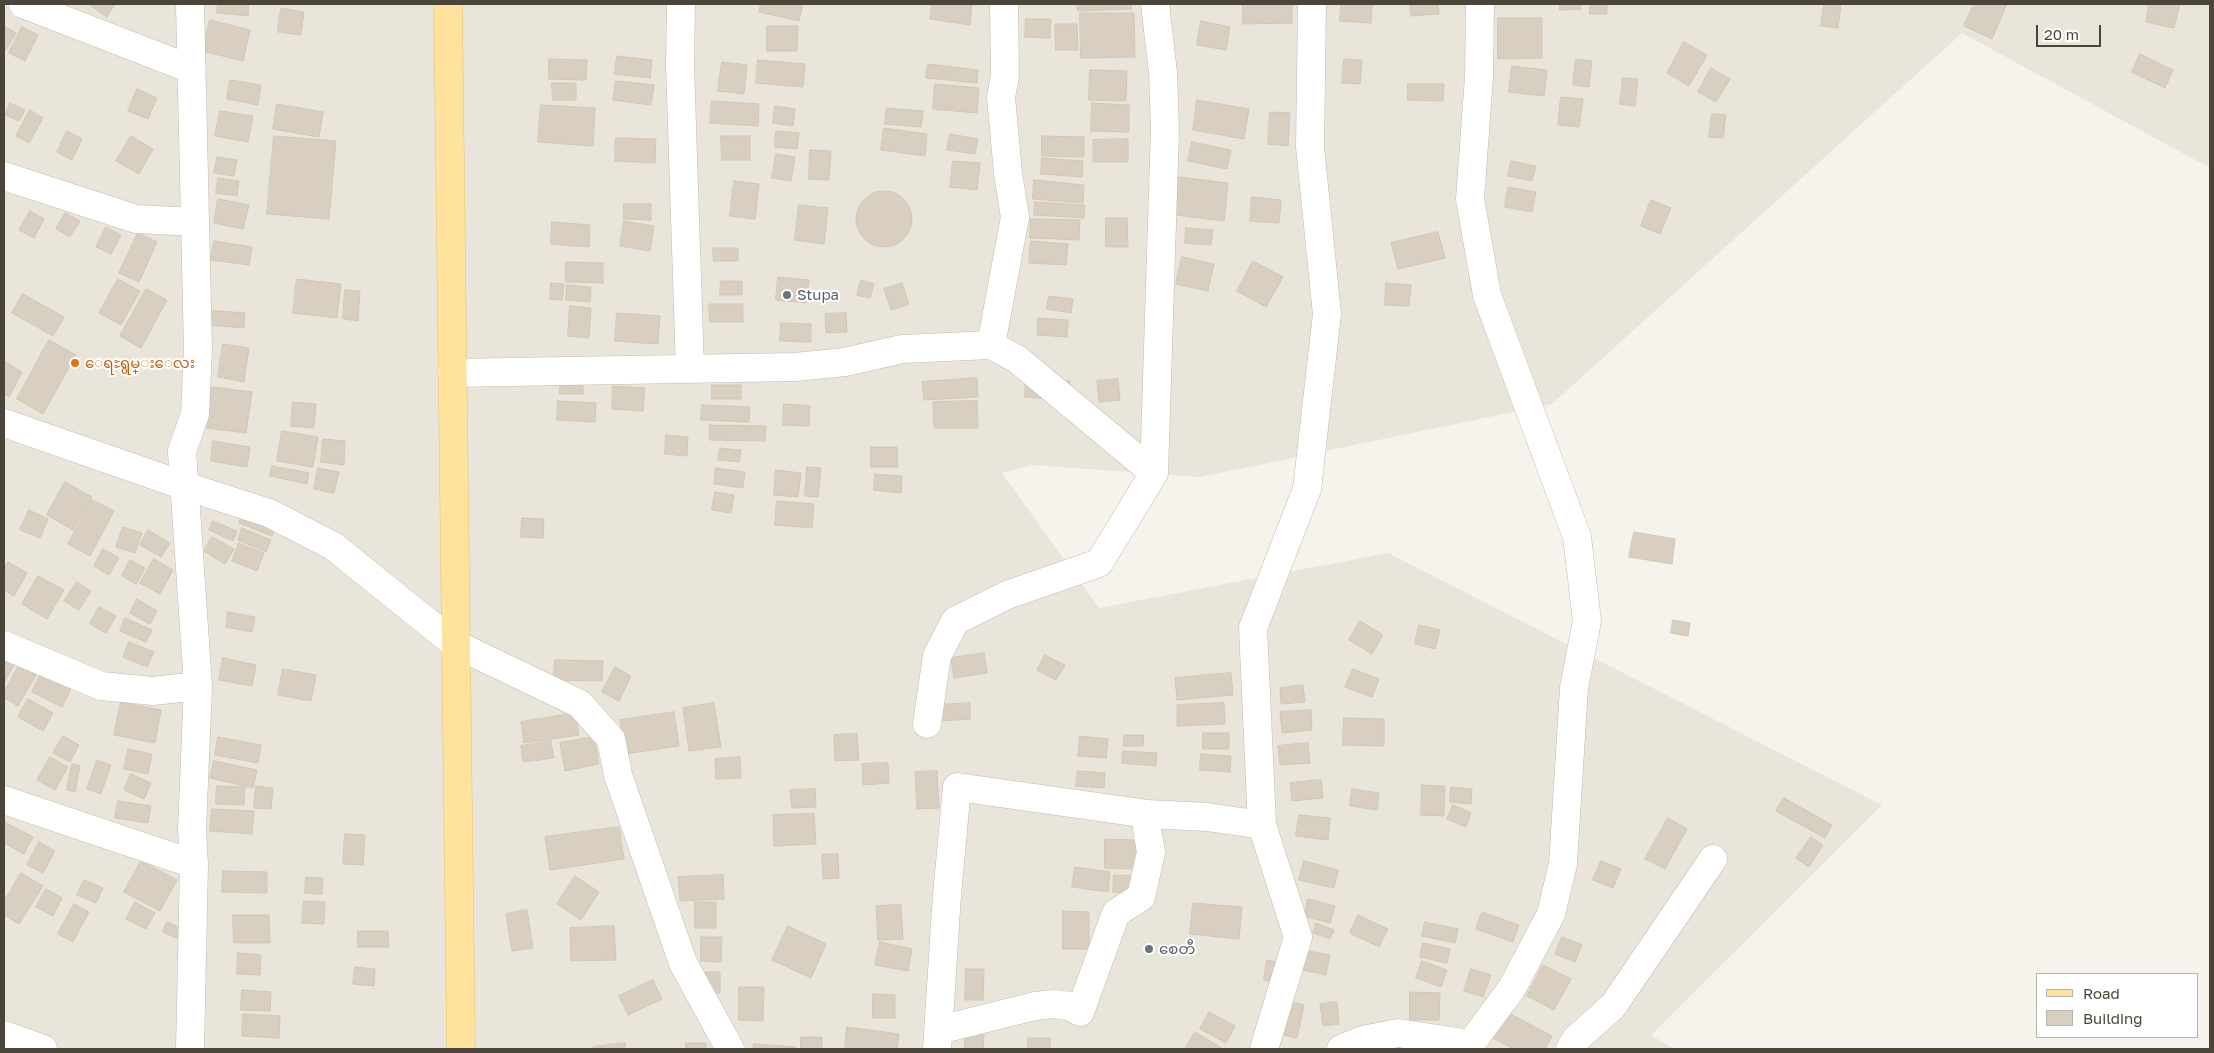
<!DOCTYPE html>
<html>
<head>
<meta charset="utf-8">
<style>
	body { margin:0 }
	#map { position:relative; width:2214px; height:1053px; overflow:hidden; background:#f6f3ec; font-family:"Golos Text",sans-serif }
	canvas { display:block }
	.frame { position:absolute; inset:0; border:5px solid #4b4439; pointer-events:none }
	.legend { position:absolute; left:2036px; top:973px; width:162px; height:65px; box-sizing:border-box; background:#fff; border:1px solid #b7b4b0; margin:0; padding:6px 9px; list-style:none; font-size:15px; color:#4b4439 }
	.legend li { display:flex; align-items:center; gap:10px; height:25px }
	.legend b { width:25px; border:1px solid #b7b4b0 }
	.scale { position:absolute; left:2036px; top:25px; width:65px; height:22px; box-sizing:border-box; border:2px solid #4b4439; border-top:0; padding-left:6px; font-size:15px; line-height:18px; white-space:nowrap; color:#4b4439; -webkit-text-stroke:4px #fff; paint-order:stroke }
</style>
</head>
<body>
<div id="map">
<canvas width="2214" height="1053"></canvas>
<div class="frame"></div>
<ul class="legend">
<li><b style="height:6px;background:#ffe39c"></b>Road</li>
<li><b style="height:14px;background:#d8cfc1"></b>Building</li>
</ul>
<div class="scale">20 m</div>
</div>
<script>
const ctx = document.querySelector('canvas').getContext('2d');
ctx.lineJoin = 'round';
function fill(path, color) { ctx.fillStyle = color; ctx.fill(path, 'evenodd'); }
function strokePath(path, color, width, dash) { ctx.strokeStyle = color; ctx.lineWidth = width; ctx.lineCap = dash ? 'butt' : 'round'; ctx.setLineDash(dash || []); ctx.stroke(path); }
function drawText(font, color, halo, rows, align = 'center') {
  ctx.font = font + ' "Golos Text","Noto Sans Myanmar",sans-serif'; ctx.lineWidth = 4; ctx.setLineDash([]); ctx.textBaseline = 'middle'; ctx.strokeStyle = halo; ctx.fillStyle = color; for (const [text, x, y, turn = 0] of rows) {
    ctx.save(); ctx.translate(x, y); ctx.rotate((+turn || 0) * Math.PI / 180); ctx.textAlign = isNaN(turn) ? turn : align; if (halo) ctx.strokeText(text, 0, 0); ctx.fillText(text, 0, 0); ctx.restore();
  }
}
const residential = new Path2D(`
	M4 4H2210V168L1962 33 1552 404 1200 477 1032 465 1002 473 1099 608 1388 553 1882 805 1651 1035 1674 1049H4Z`);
const building = new Path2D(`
	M89 4H115L107 17Z
	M218 4H249L248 16 217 13Z
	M761 4H803L799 21 759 12Z
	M932 4H972L970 25 930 19Z
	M1077 4H1131L1132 9 1078 11Z
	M1243 4H1292V23L1243 24Z
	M1341 4H1372L1371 23 1340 21Z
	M1410 4H1438L1439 14 1411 16Z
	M1560 4H1581V9L1560 10Z
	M1590 4H1607V14H1590Z
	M1824 4H1841L1838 28 1821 26Z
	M1974 4H2007L1992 39 1964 26Z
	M2149 4H2180L2174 28 2146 22Z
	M281 8 304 12 301 35 278 32Z
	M1080 13H1134L1135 57 1081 58Z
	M1498 18H1542V58L1498 59Z
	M1026 19H1051L1050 38 1025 37Z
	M210 20 250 30 243 61 202 51Z
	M1201 21 1230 27 1226 50 1197 45Z
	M1055 24H1077L1078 50H1056Z
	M4 26 16 33 6 50 4 49Z
	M767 26H798L797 51H767Z
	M22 27 38 35 25 61 9 53Z
	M1684 42 1707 55 1689 86 1667 73Z
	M2140 54 2173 70 2165 88 2132 72Z
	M617 56 652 60 650 78 615 74Z
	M549 59 587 60 586 80 549 79Z
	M1344 59 1362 60 1360 84 1342 83Z
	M1576 59 1592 61 1589 87 1573 85Z
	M758 60 805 64 803 87 756 83Z
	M722 62 747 65 744 94 718 91Z
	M928 64 978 70 977 83 926 78Z
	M1512 66 1547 70 1544 96 1509 92Z
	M1711 68 1730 79 1716 102 1698 92Z
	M1090 70 1127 71 1126 101 1089 100Z
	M1623 78 1638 79 1635 106 1620 104Z
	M230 80 261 85 258 105 227 99Z
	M616 81 654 85 651 105 613 100Z
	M552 83H576V100H553Z
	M935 84 979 88 977 113 933 109Z
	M1408 84H1444L1443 101 1408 100Z
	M137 89 157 98 148 119 128 111Z
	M1561 97 1583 99 1579 127 1558 125Z
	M1197 100 1249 109 1244 139 1193 130Z
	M712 101 759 104 758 126 710 123Z
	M10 103 25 110 19 121 5 115Z
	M1092 103 1129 105V132L1091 131Z
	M277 104 323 112 319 137 273 129Z
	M541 105 595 108 593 146 538 142Z
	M775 106 795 109 793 126 773 123Z
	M887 108 923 111 921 127 885 124Z
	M30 110 43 118 29 143 16 136Z
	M220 111 253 116 248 142 215 136Z
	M1270 112 1290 113 1288 146 1268 144Z
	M1712 114 1726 115 1723 138 1709 137Z
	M884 128 927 134 925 156 881 150Z
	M67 131 82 139 72 160 57 152Z
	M776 131 799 133 797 149 775 147Z
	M950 134 978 139 975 154 947 150Z
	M131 136 153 149 139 174 116 161Z
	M274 136 336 141 329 219 267 214Z
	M721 136H750V160H722Z
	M1042 136 1084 137V157L1042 156Z
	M616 138 656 139 655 163 615 161Z
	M1128 139V162H1093V140Z
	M1192 142 1231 150 1227 169 1188 161Z
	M810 150 831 151 829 180 809 179Z
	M776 154 795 157 791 181 772 178Z
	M217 157 237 160 234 176 214 173Z
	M1042 158 1083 161 1082 177 1041 174Z
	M953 161 980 163 977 190 950 187Z
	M1511 161 1536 166 1532 181 1508 176Z
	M1179 177 1228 183 1224 221 1175 215Z
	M218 178 239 181 237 196 216 193Z
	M1034 180 1084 185 1083 203 1033 199Z
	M734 181 759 184 755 219 730 216Z
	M1508 187 1536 192 1532 212 1505 207Z
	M856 219a28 28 0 1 1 56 0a28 28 0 1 1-56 0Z
	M1252 197 1281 200 1279 223 1250 221Z
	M218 199 249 205 243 229 214 223Z
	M1651 200 1671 208 1660 234 1641 226Z
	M1035 202 1085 205 1084 218 1034 215Z
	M624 204H651V220L624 219Z
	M799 205 828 208 824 244 795 240Z
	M30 211 44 219 34 238 19 230Z
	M65 213 80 221 70 237 56 229Z
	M1106 218H1127L1128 247H1106Z
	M1031 219 1080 220 1079 240 1030 238Z
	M624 221 654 226 650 251 620 246Z
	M552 222 590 225 589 247 551 244Z
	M106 227 121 235 111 254 96 247Z
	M1186 228 1213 230 1211 245 1185 243Z
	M1438 232 1445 258 1398 269 1391 243Z
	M138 233 157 242 139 282 119 273Z
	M214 241 252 247 249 265 211 260Z
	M1031 241 1068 244 1066 265 1029 263Z
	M713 248H738V261H714Z
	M1182 257 1214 264 1208 291 1176 284Z
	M1253 261 1283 277 1266 307 1237 291Z
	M566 262 603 263V283L566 282Z
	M778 277 809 280 806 303 776 300Z
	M118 279 140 291 121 325 99 313Z
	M297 279 341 284 337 318 293 313Z
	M861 280 874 284 870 298 857 295Z
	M721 281H742V295H720Z
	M551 283 564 284 562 300 550 299Z
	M902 283 909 304 891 310 884 289Z
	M1386 283 1411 285 1409 306 1385 305Z
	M567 285 591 287 590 302 566 300Z
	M146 289 167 300 141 348 120 336Z
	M345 290 360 291 358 321 343 319Z
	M23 294 64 317 53 336 12 313Z
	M1049 296 1073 299 1071 313 1047 309Z
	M709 304H743V322H710Z
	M570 306 591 308 589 338 568 336Z
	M207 310 245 313 244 328 206 325Z
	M617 313 660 316 658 344 615 341Z
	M846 313 847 332 826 333 825 314Z
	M1038 318 1068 320 1067 337 1038 335Z
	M781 323 811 324V342L780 341Z
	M49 340 76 355 43 414 17 399Z
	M223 344 249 348 244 382 218 377Z
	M4 361 22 372 9 397 4 394Z
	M977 378 978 397 924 400 922 382Z
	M1026 378 1070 381 1069 400 1025 397Z
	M1118 379 1120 400 1099 402 1097 381Z
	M560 381H583V394H560Z
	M712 385H741V399H712Z
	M613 386 645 388 643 411 612 409Z
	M212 387 252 392 246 433 207 428Z
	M558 401 596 403 595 422 557 420Z
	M977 401 978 428H934L933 402Z
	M293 402 316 404 314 428 291 426Z
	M784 404 810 406 809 426 783 425Z
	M702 405 750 407 749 422 701 420Z
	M710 425 766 426 765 441 710 440Z
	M282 431 318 437 313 467 277 461Z
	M666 435 688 437 687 456 665 454Z
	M323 439 345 441 344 465 321 462Z
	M213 441 250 447 247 467 211 461Z
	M871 447H897L898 467H871Z
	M720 448 741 450 739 462 718 460Z
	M272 466 309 473 307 484 270 476Z
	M807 467 821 468 818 497 805 496Z
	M318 468 339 472 334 493 314 489Z
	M716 468 745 472 743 488 714 484Z
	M776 470 801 473 798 497 774 495Z
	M875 474 902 476 901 493 874 490Z
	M65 482 92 497 73 530 47 515Z
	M715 492 734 495 731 513 712 510Z
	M92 500 114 511 90 556 68 544Z
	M777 501 814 504 812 528 775 525Z
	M29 510 48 519 40 538 20 530Z
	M244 510 276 524 272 536 239 523Z
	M522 518 544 519 543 538 521 537Z
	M213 521 237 531 233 541 209 530Z
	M123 527 142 533 135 553 116 547Z
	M242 528 271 540 266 552 238 540Z
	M148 530 170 543 161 557 140 545Z
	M1634 532 1675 539 1672 564 1629 557Z
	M212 537 234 549 225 564 204 551Z
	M239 543 264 553 257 571 232 561Z
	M103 549 119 558 109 575 94 566Z
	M154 559 173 570 160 594 140 583Z
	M130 560 145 568 136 584 122 576Z
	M8 562 27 573 14 596 4 590V570Z
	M38 576 64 590 47 619 22 604Z
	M77 582 91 591 79 610 64 601Z
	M137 599 157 611 150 624 130 613Z
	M99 607 116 616 106 633 90 624Z
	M228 612 255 617 252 632 226 627Z
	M125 618 152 630 146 642 120 631Z
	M1673 620 1690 623 1688 636 1671 633Z
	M1360 621 1383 635 1372 654 1349 640Z
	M1419 625 1440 630 1435 649 1415 644Z
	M129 642 154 652 147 667 123 657Z
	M984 653 987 673 954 678 951 658Z
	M1045 655 1065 665 1056 680 1037 670Z
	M4 656 15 663 4 683Z
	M223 658 256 665 252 686 219 680Z
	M555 660 603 661 602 681 554 680Z
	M19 665 36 675 18 706 4 698V692Z
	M45 665 75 680 62 707 32 692Z
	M615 667 631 676 619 701 602 692Z
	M283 669 316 675 311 701 278 695Z
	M1353 669 1379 679 1372 697 1345 687Z
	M1231 673 1233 695 1177 700 1175 678Z
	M1303 685 1305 702 1281 704 1280 688Z
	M28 699 53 713 43 731 18 717Z
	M121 702 161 710 155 743 114 735Z
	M714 703 721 747 689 751 683 708Z
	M970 703V719L940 721 939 705Z
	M1224 703 1225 724 1177 726V705Z
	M1311 710 1312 730 1282 733 1280 712Z
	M674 712 679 746 625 754 620 720Z
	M575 713 579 735 524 743 521 722Z
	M1344 718 1384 719V746L1343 745Z
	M1203 733H1229V749H1203Z
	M857 734 859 760 835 761 834 735Z
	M1124 735H1144L1143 746H1124Z
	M63 736 79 745 70 762 53 753Z
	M1080 736 1108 739 1106 758 1078 756Z
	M218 737 261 745 258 763 215 755Z
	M594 737 599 764 565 771 560 743Z
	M551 741 554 758 523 762 521 746Z
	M1308 743 1310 763 1280 765 1278 746Z
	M128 749 152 754 148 774 124 769Z
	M1123 751 1157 753 1156 766 1122 763Z
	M1201 754 1231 756 1230 772 1200 770Z
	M50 757 68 767 55 790 37 780Z
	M740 757 741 778 716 779 715 759Z
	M97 760 111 765 101 794 87 789Z
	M214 761 257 770 253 788 210 778Z
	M888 763 889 783 863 785 862 764Z
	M72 764 80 766 75 792 67 790Z
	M937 771 939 808 917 809 915 772Z
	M1078 771 1105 773 1104 788 1076 786Z
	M131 774 151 783 144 799 124 790Z
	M1321 780 1323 798 1292 801 1290 783Z
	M1422 785 1445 786 1444 816 1421 815Z
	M217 786 245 787 244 805 216 804Z
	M256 786 273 788 271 809 254 808Z
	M1451 787 1472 789 1471 804 1450 802Z
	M815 789 816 807 792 808 790 790Z
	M1352 789 1379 793 1377 810 1350 806Z
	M1784 798 1832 825 1825 838 1776 811Z
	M118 801 151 806 148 823 115 818Z
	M1453 805 1471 813 1466 827 1447 819Z
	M212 809 254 811 252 834 210 831Z
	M814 814 816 844 774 846 773 815Z
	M1299 815 1330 818 1328 840 1296 836Z
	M1668 818 1687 829 1665 869 1645 859Z
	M4 822 33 837 24 854 4 843Z
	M619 827 624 859 550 870 545 837Z
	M345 834 365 835 363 865 343 864Z
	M1811 837 1823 845 1809 867 1796 858Z
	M1105 839 1139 840 1137 869 1105 868Z
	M39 842 55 851 43 873 27 865Z
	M838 854 839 878 823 879 822 855Z
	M141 861 177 880 160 911 124 892Z
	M1304 861 1338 870 1334 888 1299 880Z
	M1601 861 1621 869 1613 888 1593 880Z
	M1075 867 1110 872 1108 892 1072 887Z
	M223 871 267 872V893L222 892Z
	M21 873 43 886 19 924 4 915V902Z
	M723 875 724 899 680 901 678 877Z
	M1114 875 1134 876 1133 893 1113 892Z
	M575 876 599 892 581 920 557 904Z
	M306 877 323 878 322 894 305 893Z
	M84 880 103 888 96 903 77 895Z
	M46 889 62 898 53 916 36 907Z
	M1308 899 1335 906 1330 923 1304 916Z
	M304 901 325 902 324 924 302 923Z
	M135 902 155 913 146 929 126 919Z
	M695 902H716V928H695Z
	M1193 903 1242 907 1239 939 1190 934Z
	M74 904 89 912 73 942 58 934Z
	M901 905 903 939 878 940 876 906Z
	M527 910 533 948 512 951 506 914Z
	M1063 911 1089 912V949H1063Z
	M1482 912 1519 925 1513 942 1476 929Z
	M233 915H269L270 943H234Z
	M1358 915 1388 929 1379 947 1350 933Z
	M167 922 183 929 179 939 163 932Z
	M1425 922 1458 929 1455 943 1422 936Z
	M1316 923 1334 930 1330 939 1313 933Z
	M614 926 616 960 571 961 570 928Z
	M788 926 826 944 811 978 772 960Z
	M358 931H388L389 947H358Z
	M701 937H722L721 962 701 961Z
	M1562 937 1582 945 1575 962 1555 954Z
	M880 942 912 949 908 971 875 965Z
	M1423 943 1450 949 1447 963 1420 957Z
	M1303 950 1330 955 1326 975 1299 969Z
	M238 953 261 955 260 975 237 974Z
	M1267 960 1281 963 1277 983 1264 980Z
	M1422 961 1447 970 1441 987 1416 978Z
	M1543 965 1571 979 1554 1010 1527 996Z
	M355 967 375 969 374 986 353 984Z
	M966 969H984L983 1000H965Z
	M1471 969 1491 975 1483 997 1464 991Z
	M706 972H720V993H705Z
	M653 980 662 999 628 1015 619 996Z
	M739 987H764L763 1021 739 1020Z
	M242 990 271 992 270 1011 241 1010Z
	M1410 992 1440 993 1439 1020H1410Z
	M873 994 895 995V1018H873Z
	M1285 1001 1304 1005 1297 1038 1279 1034Z
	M1337 1002 1339 1024 1323 1026 1320 1004Z
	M1505 1011 1552 1036 1545 1049H1514L1491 1037Z
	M1209 1012 1235 1026 1226 1043 1200 1029Z
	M243 1014 280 1016 279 1038 242 1036Z
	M847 1027 899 1034 897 1049H845Z
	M1195 1032 1223 1049H1187L1186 1048Z
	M965 1034 984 1035 983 1049H965Z
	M801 1037H822V1049H801Z
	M1028 1038H1050V1049H1028Z
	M625 1043V1049H593V1047Z
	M686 1043H706V1049H686Z
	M754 1044 796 1047V1049H753Z`);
const minor = new Path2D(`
	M23 4 191 69
	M190 4 198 349 195 414 182 451 198 686 192 829 194 864 190 1049
	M681 4 680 65 690 369
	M4 176 136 219 195 222
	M991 345 1015 217 1008 173 1001 97 1005 76 1004 4
	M452 373 795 367 845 362 902 349 991 345 1017 359 1154 473
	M4 423 185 486 269 513 333 546 455 644 580 704 611 739 618 775 683 963 730 1049
	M4 645 101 686 153 691 198 686
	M927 724 937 656 955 621 1007 595 1099 563 1154 473 1165 129 1163 73 1155 4
	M4 800 194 864
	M939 1030 1035 1006 1054 1004 1069 1006 1080 1012 1116 913 1141 897 1151 852 1147 829 1148 814
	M4 1035 43 1049
	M937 1049 947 895 957 787 1148 814 1207 817 1262 825
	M1264 1049 1298 937 1262 825 1253 628 1307 489 1327 314 1310 147 1312 4
	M1341 1049 1363 1040 1398 1033 1471 1044
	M1467 1049 1512 988 1551 914 1563 864 1574 688 1587 621 1577 537 1487 295 1470 199 1479 77 1480 4
	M1570 1049 1576 1039 1613 1006 1713 859`);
const major = new Path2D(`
	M448 4 461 1049`);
const markers = [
	[787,295,5,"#6b7280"],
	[75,363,5,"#e8710a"],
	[1149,949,5,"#6b7280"]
];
const worshipNames = [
	["Stupa",797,295],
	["စေတီ",1159,949]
];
const foodNames = [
	["ေရႊရွမ္းေလး",85,363]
];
fill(residential, '#eae5da');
fill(building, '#d8cfc1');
strokePath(building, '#d3c7b4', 1);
strokePath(minor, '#c2bbae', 29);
strokePath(major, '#e6c16a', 29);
strokePath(minor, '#fff', 28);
strokePath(major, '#ffe39c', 28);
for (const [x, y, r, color] of markers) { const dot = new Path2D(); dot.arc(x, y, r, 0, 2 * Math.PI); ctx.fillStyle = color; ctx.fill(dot); strokePath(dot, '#fff', 2); }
drawText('15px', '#5b616d', '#fff', worshipNames, 'left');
drawText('15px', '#c56008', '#fff', foodNames, 'left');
</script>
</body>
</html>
